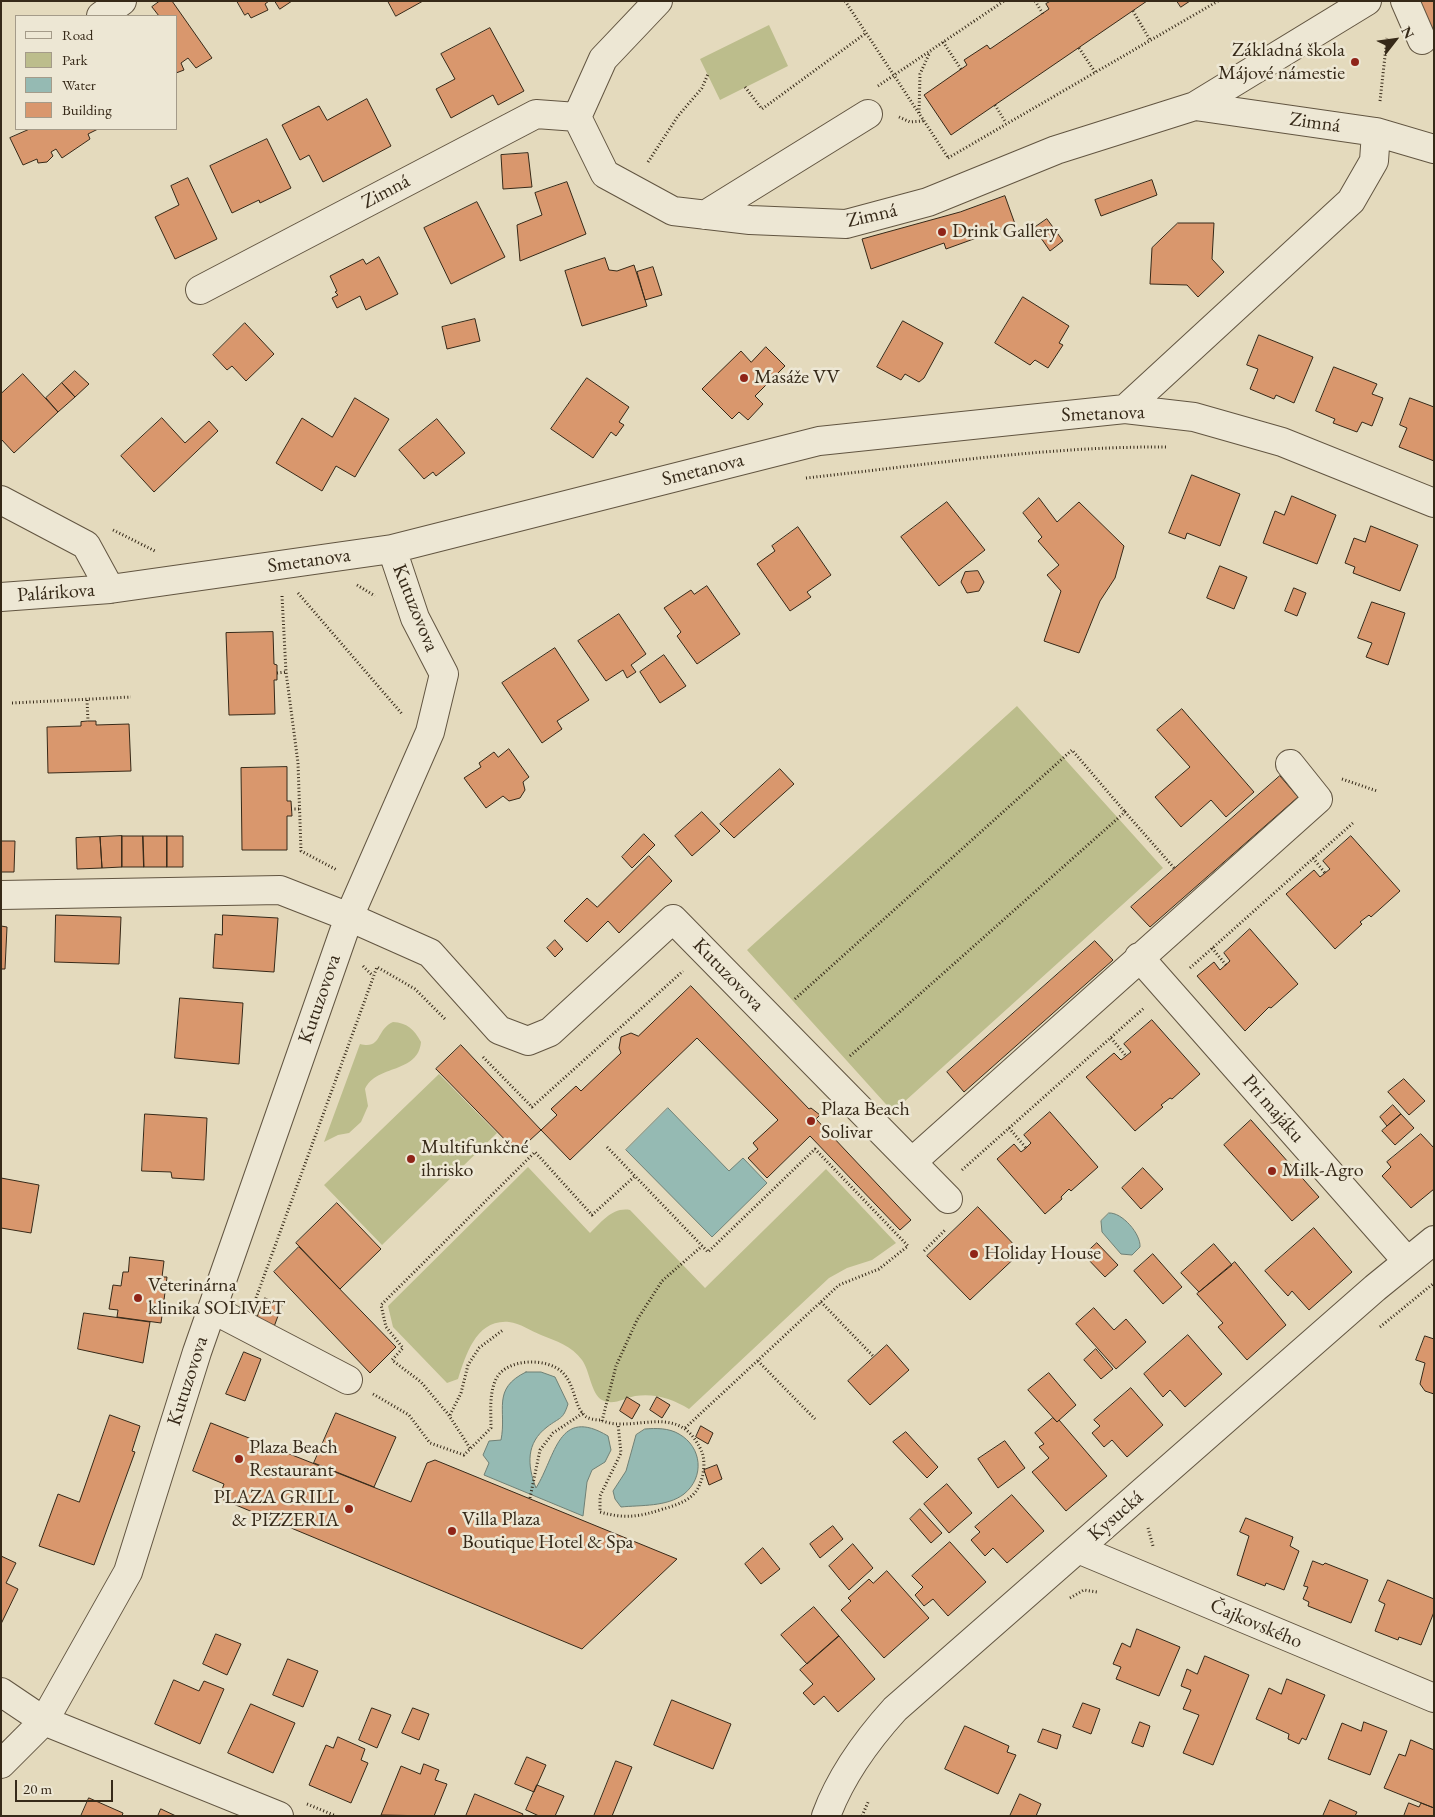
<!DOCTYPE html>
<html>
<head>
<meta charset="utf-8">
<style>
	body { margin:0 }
	#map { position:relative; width:1435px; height:1817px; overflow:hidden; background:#e4dabd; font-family:"EB Garamond",serif }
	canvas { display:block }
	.frame { position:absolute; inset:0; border:2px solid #362918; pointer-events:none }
	.legend { position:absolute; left:15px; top:15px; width:162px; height:115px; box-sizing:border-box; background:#ede7d4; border:1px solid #a49b89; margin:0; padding:6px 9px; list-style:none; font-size:15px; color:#362918 }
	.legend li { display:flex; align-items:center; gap:10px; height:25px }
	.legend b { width:25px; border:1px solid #a49b89 }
	.north { position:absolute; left:1370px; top:15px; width:50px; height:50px; -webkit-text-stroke:4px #ede7d4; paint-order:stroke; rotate:60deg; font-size:14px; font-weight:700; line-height:20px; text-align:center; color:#362918 }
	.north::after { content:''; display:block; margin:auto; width:18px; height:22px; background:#362918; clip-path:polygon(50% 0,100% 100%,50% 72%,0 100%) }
	.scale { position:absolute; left:15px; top:1780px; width:98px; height:22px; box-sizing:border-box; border:2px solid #362918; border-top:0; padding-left:6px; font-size:15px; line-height:18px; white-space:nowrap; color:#362918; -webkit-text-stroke:4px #ede7d4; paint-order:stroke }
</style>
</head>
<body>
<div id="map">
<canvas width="1435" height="1817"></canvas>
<div class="frame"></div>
<ul class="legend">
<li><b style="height:6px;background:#ede7d4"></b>Road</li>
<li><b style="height:14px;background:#bcbd8c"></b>Park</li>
<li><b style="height:14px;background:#95bab3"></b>Water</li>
<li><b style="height:14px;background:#d9976d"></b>Building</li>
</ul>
<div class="north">N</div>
<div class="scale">20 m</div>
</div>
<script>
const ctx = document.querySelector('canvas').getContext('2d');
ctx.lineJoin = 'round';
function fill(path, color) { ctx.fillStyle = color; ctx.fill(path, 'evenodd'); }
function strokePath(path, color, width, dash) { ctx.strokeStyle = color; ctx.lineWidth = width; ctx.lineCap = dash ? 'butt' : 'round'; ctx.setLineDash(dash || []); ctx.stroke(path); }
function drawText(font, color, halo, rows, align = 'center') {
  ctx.font = font + ' "EB Garamond",serif'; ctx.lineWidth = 5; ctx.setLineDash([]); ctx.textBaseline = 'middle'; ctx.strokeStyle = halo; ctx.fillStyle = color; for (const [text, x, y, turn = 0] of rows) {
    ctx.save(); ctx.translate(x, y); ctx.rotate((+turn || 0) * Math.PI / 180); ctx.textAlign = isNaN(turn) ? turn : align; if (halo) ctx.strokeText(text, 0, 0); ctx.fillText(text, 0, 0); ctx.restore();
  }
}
const green = new Path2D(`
	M769 25 788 66 720 100 700 59Z
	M1017 706 1163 868 893 1112 747 950Z
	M393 1022C407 1023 414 1029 421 1042 418 1074 377 1064 365 1089L368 1106 361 1122 349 1133 338 1135 324 1142 360 1044C382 1050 376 1029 393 1022Z
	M439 1074 497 1133 382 1245 324 1185Z
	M528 1167 590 1233C602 1222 612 1207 630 1210L705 1288 826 1169 896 1243 872 1260 847 1268 829 1278 689 1409C673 1399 655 1393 635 1396 625 1398 613 1406 602 1400 591 1394 590 1371 582 1360 572 1346 556 1341 541 1335 531 1331 520 1323 509 1322 476 1319 466 1355 458 1379L447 1383 393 1327 388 1306Z`);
const water = new Path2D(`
	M668 1108 729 1171 743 1158 767 1183 712 1237 626 1150Z
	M1109 1213C1122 1212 1141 1234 1140 1247L1132 1255 1121 1254 1102 1232 1101 1221Z
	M526 1372H541L555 1377 568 1404C563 1420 560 1417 547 1427 526 1443 527 1465 536 1488 556 1456 558 1406 608 1436L611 1450 605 1462 592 1470 587 1482 583 1516 484 1475 489 1463 483 1455 489 1441 501 1440C507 1410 491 1389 526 1372Z
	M645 1429C656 1428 669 1428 679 1434 702 1447 705 1477 684 1494 667 1507 641 1505 621 1507L615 1499 613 1491 626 1471 636 1435Z`);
const building = new Path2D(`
	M160 1H172L212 58 196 68 188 58 181 63 184 70 176 73V16H159L152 7Z
	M237 1H269L265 4 268 10 251 18 248 13 245 15Z
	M275 1H292L280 9Z
	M388 1H423L396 16Z
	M1051 1H1147L951 135 924 95 967 65 964 60 987 45 990 49 1049 9 1046 4Z
	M1177 1H1190L1181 7Z
	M1424 1H1434V50L1414 6Z
	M490 28 524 91 498 105 493 95 451 118 436 89 455 79 441 54Z
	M367 99 391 146 323 182 309 155 300 160 282 125 319 106 327 120Z
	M30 129H98L88 134 90 139 62 158 56 149 51 152 53 156 47 162 38 163 37 159 23 165 10 138Z
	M267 139 291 188 260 203 259 200 232 213 210 166Z
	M528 153 532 187 503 189 501 155Z
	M188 178 217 239 175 259 155 217 179 205 171 186Z
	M1152 180 1157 195 1101 216 1095 200Z
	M567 182 586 234 520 261 517 225 542 215 535 193Z
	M1005 196 1015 224 946 249 944 243 871 269 862 239 960 212Z
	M477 202 505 257 451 284 424 228Z
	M1047 219 1063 241 1050 251 1034 228Z
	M1178 223H1214L1212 259 1224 272 1198 297 1187 285 1150 284 1152 248Z
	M379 257 398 294 366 310 360 296 337 308 332 298 338 295 335 292 337 291 330 276 363 259 366 264Z
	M605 258 609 270 617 271 634 265 647 306 582 326 565 271Z
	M653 267 662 295 645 300 637 272Z
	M1023 297 1069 326 1059 343 1063 345 1048 368 1035 360 1030 365 995 343Z
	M475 319 480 341 447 349 442 327Z
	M903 321 943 343 924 378 919 382 905 374 901 380 877 367Z
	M245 323 274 354 246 381 232 366 227 370 213 355Z
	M1259 335 1313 357 1294 403 1276 395 1274 399 1250 389 1258 369 1247 365Z
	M766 347 785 366 755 396 763 404 748 420 739 412 732 419 702 389 741 351 751 362Z
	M1334 367 1377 384 1372 394 1383 398 1372 426 1362 422 1357 432 1333 423 1335 419 1316 411Z
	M75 371 89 384 75 397 62 383Z
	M23 374 58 412 14 453 1 439V394Z
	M587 378 629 407 619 422 624 425 616 436 611 432 593 458 551 429Z
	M62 383 75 397 58 412 46 398Z
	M355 398 389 419 355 477 336 466 322 491 276 463 302 418 332 437Z
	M1410 398 1434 407V461L1399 447 1407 428 1400 425Z
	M162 418 185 443 209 421 218 431 154 492 121 456Z
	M437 419 465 453 436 476 433 472 424 479 399 450Z
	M1192 475 1240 494 1220 546 1187 533 1185 539 1169 533Z
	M1292 496 1336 515 1317 564 1263 543 1275 511 1284 515Z
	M1039 498 1057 522 1079 502 1124 546 1115 578 1100 601 1079 653 1044 641 1061 591 1047 575 1059 565 1038 541 1042 537 1023 513Z
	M947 502 985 550 939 586 901 537Z
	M1371 526 1418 545 1400 591 1353 573 1355 567 1345 563 1354 538 1365 542Z
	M798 527 831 575 807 592 811 597 790 611 757 564 775 551 772 546Z
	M1220 566 1247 577 1234 609 1207 598Z
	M978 571 984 582 979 591 967 593 961 582 965 572Z
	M707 586 740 634 697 664 677 636 681 632 664 608 691 590 694 594Z
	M1294 588 1306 593 1297 616 1285 611Z
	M1372 602 1405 613 1388 665 1366 657 1372 643 1358 638Z
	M619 614 646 654 631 665 636 672 627 678 623 670 606 681 578 641Z
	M273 632 274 664 277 665V680H274L275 714 229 715 226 633Z
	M555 648 589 700 557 721 562 729 542 743 502 683Z
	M664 655 686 686 660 703 640 672Z
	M1182 709 1254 792 1226 817 1211 800 1181 827 1155 797 1190 767 1157 730Z
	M88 721H96V725L129 724 131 771 48 773 47 727 81 726V722Z
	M509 749 529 777 523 782 525 790 520 798 509 801 503 796 486 808 464 778 481 767 479 763 494 752 498 757Z
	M287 767V801H291L292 816H287V850H242L241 768Z
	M780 769 794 784 734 838 720 824Z
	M1280 776 1298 797 1150 927 1131 907Z
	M702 812 720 831 692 856 675 836Z
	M644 834 655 845 632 868 622 857Z
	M122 836H143L144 867H122Z
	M122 836V867L102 868 100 837Z
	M143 836H167V867H144Z
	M167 836H183V867H167Z
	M1351 836 1400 891 1371 917 1369 915 1360 922 1362 924 1335 949 1286 894 1314 870 1320 877 1330 869 1323 861Z
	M100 837 102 868 77 869 76 838Z
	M1 841H15L14 872H1Z
	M649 856 672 881 619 933 608 921 587 942 564 921 587 898 597 907Z
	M56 915 121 917 119 964 55 962Z
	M223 915 278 918 274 972 213 968 215 934 222 935Z
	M1 926 7 927 5 969H1Z
	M1250 929 1298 984 1271 1008 1269 1007 1245 1031 1197 976 1214 962 1220 970 1230 961 1224 953Z
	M555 940 563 949 555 957 547 948Z
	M1095 941 1113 960 964 1092 947 1072Z
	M691 986 809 1109 811 1108 820 1115 816 1119 911 1220 900 1230 810 1136 767 1178 748 1158 758 1149 753 1143 778 1120 697 1038 570 1160 541 1130 557 1115 551 1109 576 1086 581 1091 621 1053 619 1048 621 1037 631 1033 638 1036Z
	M180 998 243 1003 239 1064 175 1058Z
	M1152 1020 1200 1074 1172 1099 1170 1098 1161 1105 1163 1107 1135 1131 1086 1077 1114 1053 1121 1060 1131 1052 1124 1044Z
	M461 1045 541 1130 517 1152 436 1069Z
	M1404 1079 1425 1101 1409 1115 1388 1092Z
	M1393 1105 1401 1114 1387 1126 1380 1117Z
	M1050 1112 1098 1167 1071 1191 1069 1189 1061 1197 1062 1199 1045 1214 997 1159 1014 1144 1021 1152 1026 1148 1031 1143 1024 1135Z
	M145 1114 207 1118 204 1180 172 1178 171 1172 142 1171Z
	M1401 1114 1414 1128 1395 1145 1382 1131Z
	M1251 1120 1319 1197 1292 1221 1224 1145Z
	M1421 1134 1434 1148V1189L1411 1208 1382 1176 1391 1167 1387 1162Z
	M1143 1168 1163 1189 1141 1209 1122 1188Z
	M1 1178 39 1185 31 1233 1 1228Z
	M337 1203 381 1249 340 1289 296 1243Z
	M978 1207 1021 1252 970 1300 927 1256Z
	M1314 1228 1352 1272 1309 1310 1292 1291 1288 1296 1265 1271Z
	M1097 1243 1118 1265 1105 1277 1084 1255Z
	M1214 1244 1232 1265 1199 1292 1181 1273Z
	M299 1247 396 1347 370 1373 274 1272Z
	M1153 1254 1182 1287 1163 1304 1134 1271Z
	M130 1257 164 1261 162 1277H167L161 1323 117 1317 118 1310 109 1309 113 1285 121 1286 123 1272H128Z
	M1235 1262 1286 1325 1247 1360 1218 1327 1223 1323 1197 1294Z
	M265 1298 282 1305 271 1335 253 1328Z
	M1094 1308 1114 1330 1126 1319 1146 1342 1116 1369 1076 1324Z
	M84 1313 150 1322 143 1363 78 1349Z
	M1188 1335 1222 1374 1185 1407 1170 1390 1163 1397 1144 1374Z
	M1425 1336 1434 1339V1394L1425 1391 1420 1384 1425 1363 1416 1360Z
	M887 1345 909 1370 870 1405 848 1381Z
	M1096 1349 1113 1369 1101 1379 1084 1360Z
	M244 1352 261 1359 245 1401 226 1394Z
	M1049 1373 1076 1405 1057 1422 1028 1390Z
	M1131 1388 1163 1425 1127 1457 1112 1440 1104 1447 1092 1433 1100 1426 1094 1420Z
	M627 1397 640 1405 632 1419 620 1411Z
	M657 1397 670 1405 662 1418 650 1410Z
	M336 1413 396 1437 374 1487 314 1463Z
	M110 1415 140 1426 132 1451 135 1452 94 1565 39 1546 58 1494 79 1502Z
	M1053 1418 1057 1422 1059 1420 1107 1476 1066 1511 1032 1472 1049 1458 1039 1447 1044 1444 1035 1433Z
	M211 1423 411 1502 427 1463 435 1460 677 1559 582 1649 219 1498 224 1484 193 1471Z
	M701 1426 713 1433 708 1444 696 1437Z
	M906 1432 938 1467 927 1478 893 1442Z
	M1005 1441 1025 1468 998 1488 978 1459Z
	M717 1465 722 1479 709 1485 704 1470Z
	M947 1484 972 1513 949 1533 924 1504Z
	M1012 1495 1044 1531 1007 1563 993 1548 985 1556 971 1540 980 1532 975 1527Z
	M920 1509 942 1533 931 1543 910 1519Z
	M1246 1518 1293 1537 1290 1546 1299 1551 1284 1590 1266 1583 1265 1586 1237 1575 1249 1536 1240 1532Z
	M833 1526 843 1539 820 1558 810 1544Z
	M950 1542 986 1582 948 1616 933 1599 924 1606 915 1595 923 1587 912 1576Z
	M853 1544 873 1568 849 1590 829 1566Z
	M763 1548 780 1569 761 1584 745 1564Z
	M1 1556 16 1563 6 1583 18 1589 1 1624Z
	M1313 1561 1323 1565 1325 1563 1368 1580 1351 1623 1308 1606 1309 1602 1303 1599 1308 1587 1304 1586Z
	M887 1571 929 1618 884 1658 841 1610 851 1601 848 1598 869 1579 873 1583Z
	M1388 1580 1434 1599V1612L1421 1645 1399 1637 1398 1640 1375 1631 1385 1604 1379 1601Z
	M814 1607 839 1636 807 1664 781 1635Z
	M1137 1629 1180 1647 1159 1696 1116 1679 1121 1667 1113 1664 1122 1643 1130 1647Z
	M216 1634 241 1644 227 1675 203 1664Z
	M839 1636 875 1679 838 1712 824 1696 814 1705 803 1693 813 1684 800 1670Z
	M1205 1656 1249 1675 1213 1765 1183 1753 1199 1715 1183 1709 1191 1690 1181 1686 1187 1669 1197 1674Z
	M288 1659 318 1671 303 1707 273 1695Z
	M1287 1679 1325 1695 1306 1740 1302 1738 1299 1744 1288 1739 1289 1734 1256 1719 1269 1688 1281 1694Z
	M174 1680 199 1691 204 1681 224 1689 200 1744 155 1724Z
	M672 1700 731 1724 713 1769 654 1745Z
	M1083 1703 1100 1709 1091 1734 1073 1727Z
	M251 1704 295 1723 273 1773 228 1753Z
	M372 1708 391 1715 377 1748 359 1740Z
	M413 1708 429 1714 419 1740 402 1733Z
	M1140 1722 1150 1726 1143 1747 1132 1743Z
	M1364 1722 1387 1731 1370 1775 1328 1759 1342 1723 1361 1731Z
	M965 1726 1009 1746 1007 1752 1016 1755 998 1794 945 1769Z
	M1043 1729 1061 1735 1057 1749 1038 1742Z
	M338 1737 365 1749 361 1760 368 1763 351 1803 309 1785 326 1745 333 1748Z
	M1411 1740 1434 1750V1808L1384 1788 1399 1754 1405 1756Z
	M527 1757 546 1765 534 1792 515 1784Z
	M616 1761 632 1767 612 1816H594Z
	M424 1764 439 1770 435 1780 447 1784 434 1816 381 1815 401 1766 420 1774Z
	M537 1785 564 1796 555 1816H539L526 1810Z
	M475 1794 523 1814 522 1816H466Z
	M1020 1794 1041 1804 1036 1816H1010Z
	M89 1798 123 1813 122 1816H81Z
	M1330 1800 1357 1812 1355 1816H1323Z
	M1409 1803 1419 1807 1421 1803 1434 1808V1816H1404Z
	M161 1809 176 1816H158Z`);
const path = new Path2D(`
	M845 1 949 159
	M1035 1 1043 14
	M1133 11 1150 40
	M943 42 961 69
	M1079 48 1095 72
	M878 86 1004 1
	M745 87 762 109 866 33
	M1380 101 1387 38
	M995 105 1006 123
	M919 113 920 74 930 52
	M899 117 910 122 924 121
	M948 158 1218 1
	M648 162 678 116 702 88 708 74
	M806 478C926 465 1047 446 1168 447
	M113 530 155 551
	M357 585 375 596
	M298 593 403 715
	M282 596 286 672 298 763 301 851 337 870
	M277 673 286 672
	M87 700 88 721
	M12 703 131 697
	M1342 779 1377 791
	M291 809H300
	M1313 858 1325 873
	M1212 948 1226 965
	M363 966 373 976
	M1190 968 1354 822
	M795 999 1072 750 1125 812
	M1111 1038 1126 1056
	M850 1056 1125 812 1175 869
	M483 1057 532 1107 683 971
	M1009 1128 1026 1148
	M607 1147 708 1252 815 1149 908 1246 879 1269 839 1285 684 1429
	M962 1170 1144 1008
	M924 1251 945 1230
	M256 1298 377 967 415 989 445 1019
	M821 1302 874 1357
	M1380 1327 1434 1283
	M758 1361 815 1419
	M373 1394 409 1415 430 1443 464 1455 491 1428C491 1411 489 1394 496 1379 506 1358 548 1357 563 1373 575 1385 574 1406 585 1416 589 1419 595 1420 600 1420 605 1422 612 1424 618 1424 650 1425 682 1409 701 1450 706 1460 704 1476 699 1486 693 1500 677 1505 663 1509 639 1517 624 1519 600 1512V1496L621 1453 618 1424
	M450 1415 461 1393 468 1365 479 1348 503 1330
	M602 1421 616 1366 637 1320 662 1281 702 1246
	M470 1448 448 1414 421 1382 392 1360 403 1348 386 1327 381 1305 535 1152 592 1215 635 1176
	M530 1498 540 1450 553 1433 583 1413
	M1148 1528 1153 1546
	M1070 1598 1084 1590 1097 1592
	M307 1804 336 1816
	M862 1816 869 1800`);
const minor = new Path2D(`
	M658 1 603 59 577 117 605 174 673 211 750 220 846 224 928 202 1056 150 1195 106 1376 132 1434 149
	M1405 1 1422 40
	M101 16 122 1
	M1195 106 1367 1
	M705 215 868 114
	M200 290 536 114 577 117
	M1125 409 1351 201 1374 161 1376 132
	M1 500 86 545 110 589
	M1 597 110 589 392 549 819 441 1125 409 1194 417 1282 442 1434 503
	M1 895 280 890 349 917 430 953 499 1030 528 1041 550 1032 673 919 948 1199
	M1139 957 1407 1261
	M912 1162 1318 799 1290 764
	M212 1309 348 1380
	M1078 1549 1434 1698
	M1 1692 44 1721 279 1816
	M1 1764 44 1721 128 1572 197 1352 349 917 430 732 444 674 415 618 392 549
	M826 1816C841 1775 866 1741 895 1709L1375 1288 1434 1240`);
const markers = [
	[1355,62,5,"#8f2418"],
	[942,232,5,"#8f2418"],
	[744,378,5,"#8f2418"],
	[811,1121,5,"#8f2418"],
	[411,1159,5,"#8f2418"],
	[1272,1171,5,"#8f2418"],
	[974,1254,5,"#8f2418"],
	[138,1298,5,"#8f2418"],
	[239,1459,5,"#8f2418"],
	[349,1509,5,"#8f2418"],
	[452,1531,5,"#8f2418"]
];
const poiNames = [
	["Základná škola",1345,51,"right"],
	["Májové námestie",1345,74,"right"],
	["Drink Gallery",952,232],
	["Masáže VV",754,378],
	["Plaza Beach",821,1110],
	["Solivar",821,1133],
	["Multifunkčné",421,1148],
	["ihrisko",421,1171],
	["Milk-Agro",1282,1171],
	["Holiday House",984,1254],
	["Veterinárna",148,1286],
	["klinika SOLIVET",148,1309],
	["Plaza Beach",249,1448],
	["Restaurant",249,1471],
	["PLAZA GRILL",339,1498,"right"],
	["& PIZZERIA",339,1521,"right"],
	["Villa Plaza",462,1520],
	["Boutique Hotel & Spa",462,1543]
];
const streetNames = [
	["Zimná",1315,123,8],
	["Zimná",386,192,-28],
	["Zimná",872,216,-13],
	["Smetanova",1103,414,-2],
	["Smetanova",703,470,-14],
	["Smetanova",309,561,-8],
	["Palárikova",56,593,-4],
	["Kutuzovova",415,608,68],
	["Kutuzovova",728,975,46],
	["Kutuzovova",320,999,-71],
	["Pri majáku",1273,1109,49],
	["Kutuzovova",188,1381,-72],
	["Kysucká",1116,1516,-41],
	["Čajkovského",1256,1624,23]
];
fill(green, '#bcbd8c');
fill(water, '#95bab3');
strokePath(water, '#6f8075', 1);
fill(building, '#d9976d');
strokePath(building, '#362918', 1);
strokePath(minor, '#625541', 30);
strokePath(path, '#362918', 3, [1, 2.5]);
strokePath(minor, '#ede7d4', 28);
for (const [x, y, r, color] of markers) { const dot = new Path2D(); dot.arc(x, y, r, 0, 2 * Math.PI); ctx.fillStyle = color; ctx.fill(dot); strokePath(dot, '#ede7d4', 2); }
drawText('20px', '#362918', '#ede7d4', poiNames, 'left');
drawText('20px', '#362918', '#ede7d4', streetNames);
</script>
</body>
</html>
